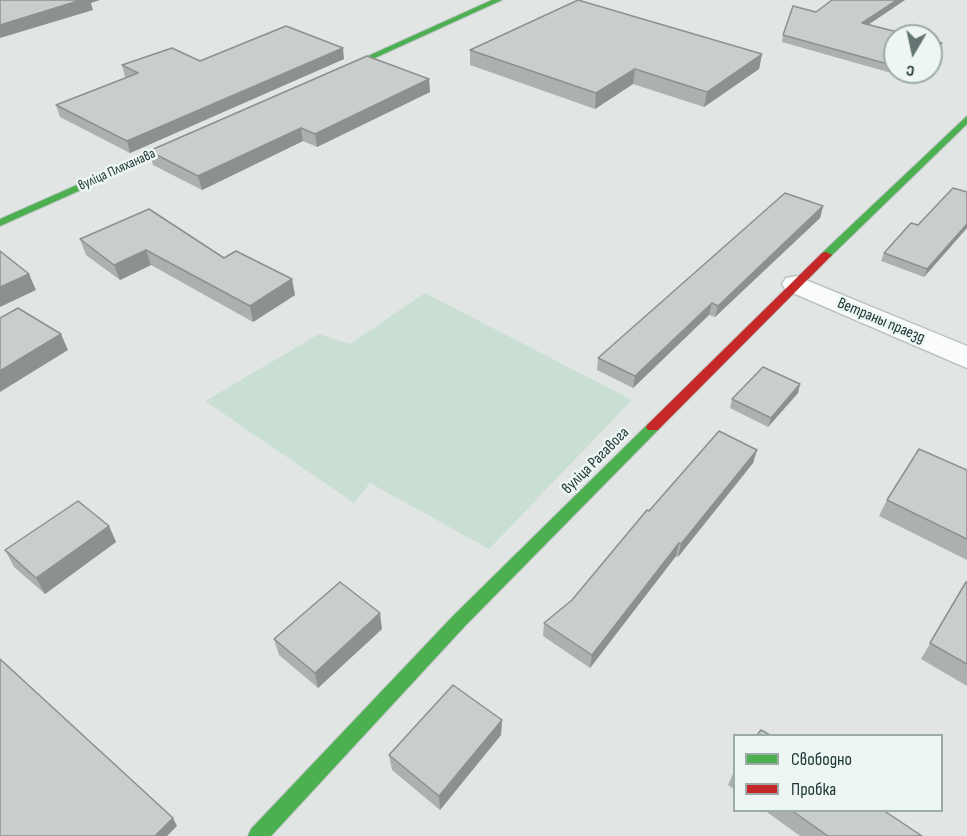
<!DOCTYPE html>
<html>
<head>
<meta charset="utf-8">
<style>
	body { margin:0 }
	#map { position:relative; width:967px; height:836px; overflow:hidden; background:#e1e6e5; font-family:"Sofia Sans Condensed",sans-serif }
	canvas { display:block }
	.legend { position:absolute; left:733px; top:734px; width:210px; height:78px; box-sizing:border-box; background:#eef6f4; border:2px solid #9caaa8; margin:0; padding:8px 10px; list-style:none; font-size:18px; color:#203836 }
	.legend li { display:flex; align-items:center; gap:12px; height:30px }
	.legend b { width:30px; border:2px solid #9caaa8 }
	.north { position:absolute; left:883px; top:24px; width:60px; height:60px; box-sizing:border-box; background:#eef6f4; border:2px solid #9caaa8; border-radius:50%; rotate:189deg; font-size:16px; font-weight:700; line-height:24px; text-align:center; color:#203836 }
	.north::after { content:''; display:block; margin:auto; width:21px; height:27px; background:#647573; clip-path:polygon(50% 0,100% 100%,50% 72%,0 100%) }
</style>
</head>
<body>
<div id="map">
<canvas width="967" height="836"></canvas>
<ul class="legend">
<li><b style="height:8px;background:#4caf50"></b>Свободно</li>
<li><b style="height:8px;background:#c62828"></b>Пробка</li>
</ul>
<div class="north">С</div>
</div>
<script>
const ctx = document.querySelector('canvas').getContext('2d');
ctx.lineJoin = 'round';
function fill(path, color) { ctx.fillStyle = color; ctx.fill(path, 'evenodd'); }
function strokePath(path, color, width, dash) { ctx.strokeStyle = color; ctx.lineWidth = width; ctx.lineCap = dash ? 'butt' : 'round'; ctx.setLineDash(dash || []); ctx.stroke(path); }
function drawText(font, color, halo, rows, align = 'center') {
  ctx.font = font + ' "Sofia Sans Condensed",sans-serif'; ctx.lineWidth = 5; ctx.setLineDash([]); ctx.textBaseline = 'middle'; ctx.strokeStyle = halo; ctx.fillStyle = color; for (const [text, x, y, turn = 0] of rows) {
    ctx.save(); ctx.translate(x, y); ctx.rotate((+turn || 0) * Math.PI / 180); ctx.textAlign = isNaN(turn) ? turn : align; if (halo) ctx.strokeText(text, 0, 0); ctx.fillText(text, 0, 0); ctx.restore();
  }
}
const green = new Path2D(`
	M425 293 632 400 489 549 370 483 354 503 205 401 319 334 350 344Z`);
const street = new Path2D(`
	M796 276 967 346V368L786 290 782 284 786 278Z`);
const fast = new Path2D(`
	M492 0H502L333 77 326 75Z
	M967 116V124L830 257H822V253Z
	M190 135 195 138 193 140 0 226V219Z
	M653 422 658 424 660 427 658 430 465 626 271 836H248L251 829 453 616 648 424Z`);
const jam = new Path2D(`
	M826 252 832 255 830 257 658 430H648L646 427 648 424 822 253Z`);
const wall = new Path2D(`
	M905 0 868 25 895 36V72H916L909 78 782 42 783 35 816 12Z
	M470 50 762 54 759 69 704 107 633 84 595 109 470 65Z
	M344 59 130 153 60 117 56 105 127 78 125 77 122 65 200 61Z
	M429 79 430 92 317 147 303 141 202 190 153 165 149 151Z
	M967 192V228L924 277 881 261 884 253 918 225Z
	M823 206 820 218 715 317 709 315 633 388 597 370 598 358Z
	M80 239 224 258 295 295 253 322 151 265 120 280 86 255Z
	M800 384 798 393 768 427 730 408 732 399Z
	M757 450 753 463 678 557 676 556 590 668 543 636 544 623 572 600 649 511Z
	M967 470V560L879 516 887 500Z
	M109 526 116 542 45 594 14 567 5 550Z
	M966 582H967V686L921 659Z
	M382 629 318 688 279 655 274 639Z
	M502 720 501 735 440 810 392 770 389 755Z
	M735 769V790L728 785Z
	M764 810H883L922 836H800Z`);
const shadedWall = new Path2D(`
	M81 0H100L91 3 93 10 0 38V25Z
	M897 0H905L860 30 862 23Z
	M942 43 940 50 931 58V53Z
	M343 48 344 59 130 153 127 141Z
	M762 54 759 69 704 107 707 92Z
	M635 69 633 84 595 109 596 93Z
	M911 72H916L909 78Z
	M429 79 430 92 317 147 315 134Z
	M301 128 303 141 202 190 198 176Z
	M823 206 820 218 715 317 718 306Z
	M967 224V228L924 277 927 269Z
	M146 250 151 265 120 280 114 265Z
	M29 274 36 290 0 307V287Z
	M292 279 295 295 253 322 250 306Z
	M712 303 709 315 633 388 635 376Z
	M61 334 68 350 0 392V371Z
	M800 384 798 393 768 427 771 418Z
	M757 450 753 463 678 557 681 544Z
	M109 526 116 542 45 594 36 578Z
	M679 543 676 556 590 668 592 655Z
	M380 613 382 629 318 688 315 673Z
	M502 720 501 735 440 810 439 796Z
	M173 818 177 826 167 836H155Z`);
const building = new Path2D(`
	M0 0H81L0 25Z
	M578 0 762 54 707 92 635 69 596 93 470 50Z
	M832 0H897L862 23 913 36H895V66L783 35 793 6 816 12Z
	M286 26 343 48 127 141 56 105 138 73 122 65 172 48 200 61Z
	M931 41 942 43 931 53Z
	M367 56 429 79 315 134 301 128 198 176 149 151Z
	M953 188 967 192V224L927 269 884 253 911 223 918 225Z
	M785 193 823 206 718 306 712 303 635 376 598 358Z
	M149 209 224 258 236 251 292 279 250 306 146 250 114 265 80 239Z
	M0 251 29 274 0 287Z
	M18 308 61 334 0 371V318Z
	M763 367 800 384 771 418 732 399Z
	M719 431 757 450 681 544 679 543 592 655 544 623 572 600 647 510 649 511Z
	M919 449 967 470V539L887 500Z
	M78 501 109 526 36 578 5 550Z
	M340 582 380 613 315 673 274 639Z
	M966 582H967V664L930 643Z
	M0 659 173 818 155 836H0Z
	M453 685 502 720 439 796 389 755Z
	M761 730 770 735H757Z
	M791 810H883L922 836H828Z`);
const farStreetnames = [
	["вуліца Пляханава",117,170,-24]
];
const streetNames = [
	["Ветраны праезд",881,321,23],
	["вуліца Рагавога",596,461,-45]
];
fill(green, '#cadfd4');
strokePath(street, '#bec3c2', 3);
strokePath(fast, '#bdc4c3', 2);
strokePath(jam, '#bdc4c3', 2);
fill(street, '#fafbfb');
fill(fast, '#4caf50');
fill(jam, '#c62828');
fill(wall, '#acb1af');
fill(shadedWall, '#8c908f');
fill(building, '#c8cecc');
strokePath(building, '#8c908f', 1.5);
drawText('14px', '#203836', '#eef6f4', farStreetnames);
drawText('16px', '#203836', '#eef6f4', streetNames);
</script>
</body>
</html>
